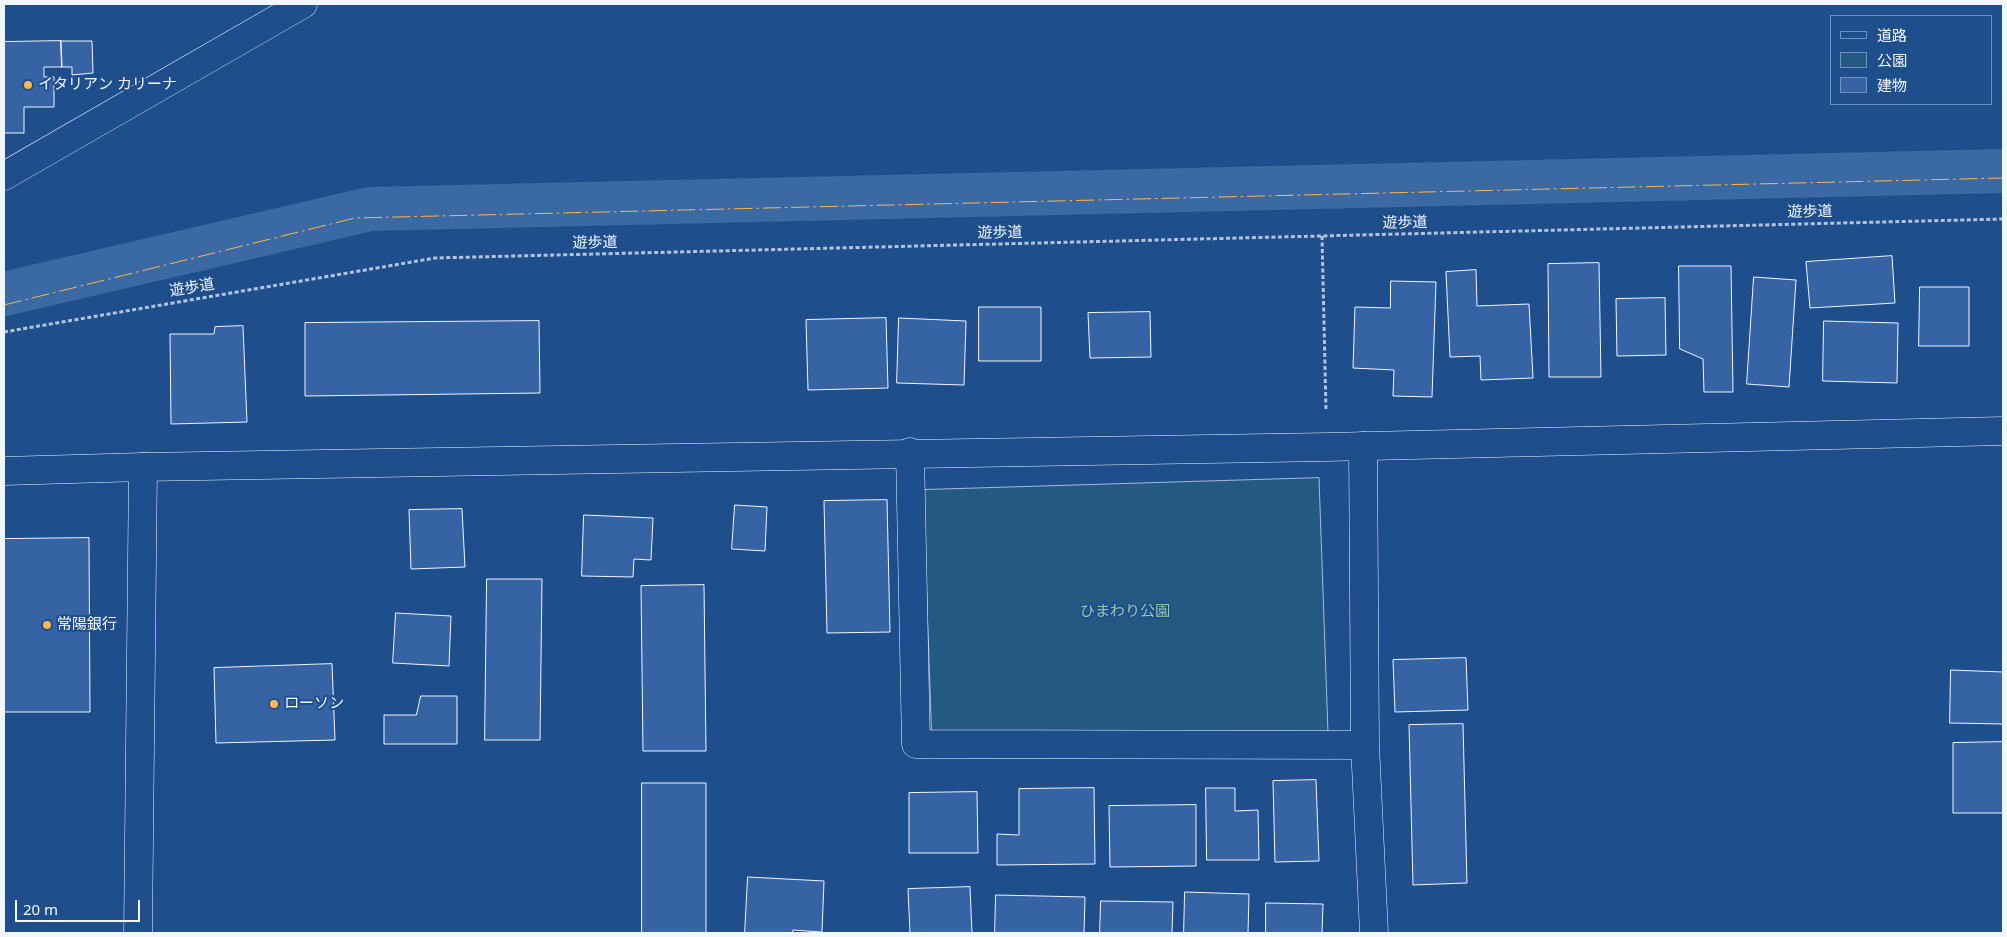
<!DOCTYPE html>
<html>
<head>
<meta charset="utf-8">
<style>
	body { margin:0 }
	#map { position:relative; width:2007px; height:937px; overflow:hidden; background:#1f4e8c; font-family:"Noto Sans","Noto Sans JP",sans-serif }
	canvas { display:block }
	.frame { position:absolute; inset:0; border:5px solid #f2f6ff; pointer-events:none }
	.legend { position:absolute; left:1830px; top:15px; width:162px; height:90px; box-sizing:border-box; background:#1f4e8c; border:1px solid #7391ba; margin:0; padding:6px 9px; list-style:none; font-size:15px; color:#f2f6ff }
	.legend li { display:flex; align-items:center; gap:10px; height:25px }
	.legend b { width:25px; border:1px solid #7391ba }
	.scale { position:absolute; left:15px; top:900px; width:125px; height:22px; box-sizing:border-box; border:2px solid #f2f6ff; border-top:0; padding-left:6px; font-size:15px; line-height:18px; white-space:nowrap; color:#f2f6ff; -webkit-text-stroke:4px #1f4e8c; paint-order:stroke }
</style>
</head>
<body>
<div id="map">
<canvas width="2007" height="937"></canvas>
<div class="frame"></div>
<ul class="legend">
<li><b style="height:6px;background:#1f4e8c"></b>道路</li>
<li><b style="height:14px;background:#245a82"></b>公園</li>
<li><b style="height:14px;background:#3563a3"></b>建物</li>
</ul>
<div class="scale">20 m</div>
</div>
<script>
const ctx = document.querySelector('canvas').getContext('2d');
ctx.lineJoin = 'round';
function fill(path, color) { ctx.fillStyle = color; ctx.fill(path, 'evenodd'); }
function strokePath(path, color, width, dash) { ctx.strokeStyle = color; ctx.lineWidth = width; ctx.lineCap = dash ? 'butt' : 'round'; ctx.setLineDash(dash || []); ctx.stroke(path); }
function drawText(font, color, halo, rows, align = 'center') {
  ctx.font = font + ' "Noto Sans","Noto Sans JP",sans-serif'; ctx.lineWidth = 4; ctx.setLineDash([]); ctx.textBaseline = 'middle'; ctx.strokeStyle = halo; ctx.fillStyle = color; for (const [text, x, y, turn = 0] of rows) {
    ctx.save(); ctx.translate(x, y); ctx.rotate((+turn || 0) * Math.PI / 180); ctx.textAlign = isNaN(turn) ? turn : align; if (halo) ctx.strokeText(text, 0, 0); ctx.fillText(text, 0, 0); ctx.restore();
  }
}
const green = new Path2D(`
	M1319 478 1328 733 932 745 923 490Z`);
const canal = new Path2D(`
	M4 294 370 209 2003 171`);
const building = new Path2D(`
	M61 41 62 67H44V77H54V107H24V133H4V42Z
	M61 41H92L93 73 72 75V67H62Z
	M1892 256 1895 303 1810 308 1806 262Z
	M1599 263 1601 377H1549L1548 264Z
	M1679 266H1731L1733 392H1704L1703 359 1680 349Z
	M1476 270 1477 306 1529 304 1533 378 1481 380 1480 356 1450 357 1446 272Z
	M1754 277 1796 280 1789 387 1747 384Z
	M1391 281 1436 282 1432 397 1393 396 1394 370 1353 368 1355 307 1390 308Z
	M1920 287H1969V346H1919Z
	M1665 298 1666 355 1617 356 1616 299Z
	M979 307H1041V361H979Z
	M1150 312 1151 357 1090 358 1088 313Z
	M886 318 888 388 808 390 806 320Z
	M899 318 966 321 964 385 897 383Z
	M539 321 540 393 305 396V323Z
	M1824 321 1898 323 1897 383 1823 381Z
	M243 326 247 422 171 424 170 334H214L215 327Z
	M887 500 890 632 827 633 824 501Z
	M735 505 767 507 765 551 732 549Z
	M462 509 465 567 411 569 409 510Z
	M584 515 653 518 651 560 634 559 633 577 582 576Z
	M89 538 90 712H4V539Z
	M487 579H542L540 740H485Z
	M704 585 706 751H643L641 586Z
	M396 613 451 616 449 666 393 663Z
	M1466 658 1468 710 1395 712 1393 660Z
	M332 664 335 740 216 743 214 668Z
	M1951 670 2003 672V724L1950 723Z
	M421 696H457V744H384V715H416Z
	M1463 724 1467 883 1413 885 1409 725Z
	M2003 742V813H1953V743Z
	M1316 780 1319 861 1275 862 1273 781Z
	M642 783H706V933H642Z
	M1094 788 1095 864 997 865V834L1019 835V789Z
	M1206 788H1235V811L1258 810 1259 860H1207Z
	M977 792 978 853H909V793Z
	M1196 805V866L1110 867 1109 806Z
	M748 877 824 881 822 932 793 930 792 933H745Z
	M970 887 972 933H910L908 889Z
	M1185 892 1249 894 1248 933H1184Z
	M996 895 1085 897 1084 933H995Z
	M1101 901 1173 902 1172 933H1100Z
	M1266 903 1323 904 1322 933H1266Z`);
const path = new Path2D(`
	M1322 236 1326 410
	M4 332 435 258 2003 219`);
const minor = new Path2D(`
	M4 176 303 4
	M1363 446 1365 745 1374 933
	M910 452 916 744 1365 745
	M138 933 143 467`);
const tertiary = new Path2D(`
	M4 471 143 467 1327 447 2003 431`);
const power = new Path2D(`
	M4 305 355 218 2003 178`);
const markers = [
	[28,85,5,"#ffb74d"],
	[47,625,5,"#ffb74d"],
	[274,704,5,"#ffb74d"]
];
const poiNames = [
	["イタリアン カリーナ",38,85],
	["常陽銀行",57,625],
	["ローソン",284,704]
];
const streetNames = [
	["遊歩道",1810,212,-1],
	["遊歩道",1405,223,-1],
	["遊歩道",1000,233,-1],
	["遊歩道",595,243,-1],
	["遊歩道",192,288,-10]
];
const parkNames = [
	["ひまわり公園",1125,612]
];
fill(green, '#245a82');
strokePath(green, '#a8bbd7', 1);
strokePath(canal, '#3b69a3', 44);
fill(building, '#3563a3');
strokePath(building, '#f2f6ff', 1);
strokePath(minor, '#f2f6ff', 29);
strokePath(tertiary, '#f2f6ff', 29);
strokePath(path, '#b3c4dc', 3, [4, 2.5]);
strokePath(minor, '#1f4e8c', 28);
strokePath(tertiary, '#1f4e8c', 28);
strokePath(power, '#ffb74d', 1, [18, 4, 2.5, 4]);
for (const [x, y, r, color] of markers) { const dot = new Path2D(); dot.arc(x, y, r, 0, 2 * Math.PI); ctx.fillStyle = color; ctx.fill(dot); strokePath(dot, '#1f4e8c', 2); }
drawText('15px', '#f2f6ff', '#1f4e8c', poiNames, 'left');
drawText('15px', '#f2f6ff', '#1f4e8c', streetNames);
drawText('15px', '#97c8a6', '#1f4e8c', parkNames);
</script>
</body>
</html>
